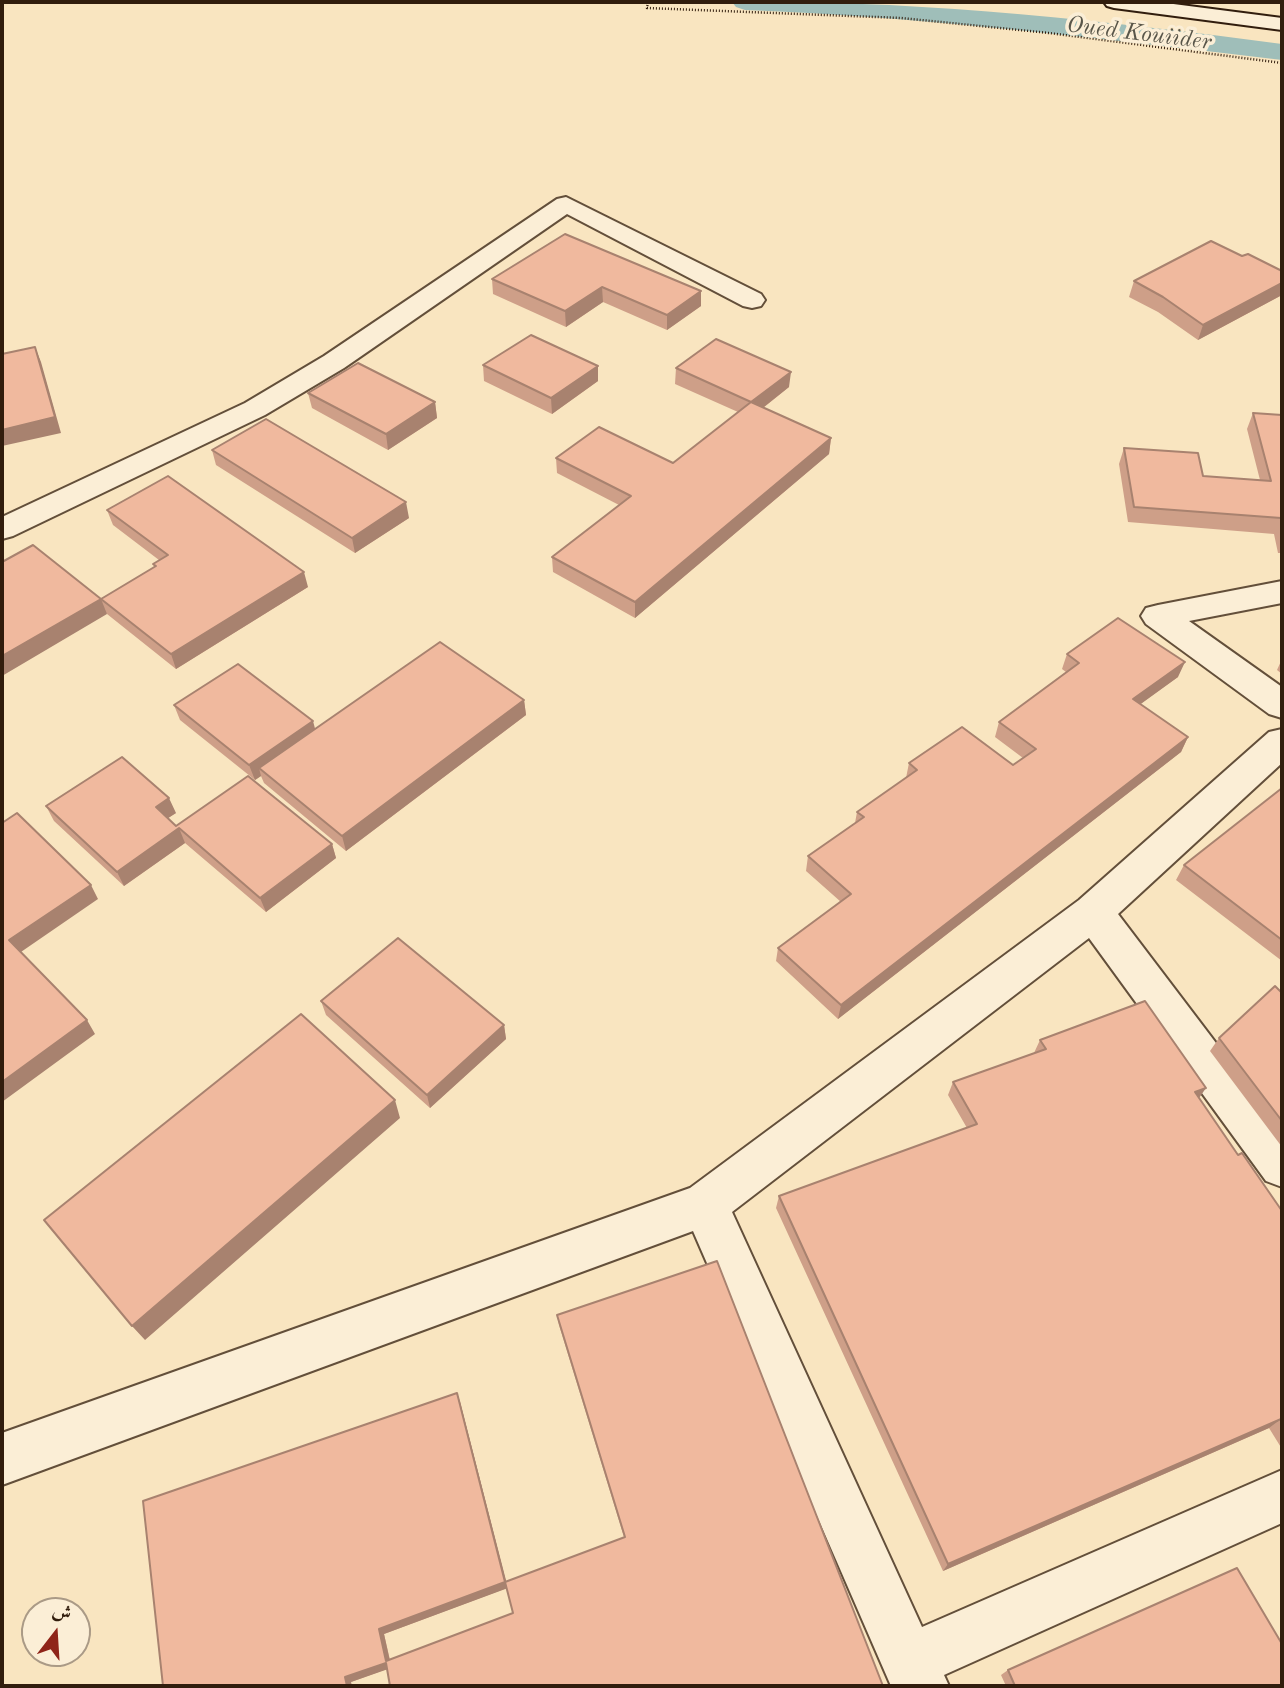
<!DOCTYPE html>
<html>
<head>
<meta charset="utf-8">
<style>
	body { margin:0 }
	#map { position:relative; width:1284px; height:1688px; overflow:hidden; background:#f9e5c0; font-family:"Old Standard TT",Amiri,serif }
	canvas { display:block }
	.frame { position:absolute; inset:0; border:4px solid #311d0d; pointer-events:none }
	.north { position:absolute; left:21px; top:1597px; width:70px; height:70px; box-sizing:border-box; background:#fbeed6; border:2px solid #aa9a86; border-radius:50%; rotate:17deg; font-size:19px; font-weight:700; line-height:28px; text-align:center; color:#311d0d }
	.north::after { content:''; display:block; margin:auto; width:24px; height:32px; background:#8f2418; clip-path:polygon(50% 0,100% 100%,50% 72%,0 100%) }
</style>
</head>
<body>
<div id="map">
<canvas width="1284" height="1688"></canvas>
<div class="frame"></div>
<div class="north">ش</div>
</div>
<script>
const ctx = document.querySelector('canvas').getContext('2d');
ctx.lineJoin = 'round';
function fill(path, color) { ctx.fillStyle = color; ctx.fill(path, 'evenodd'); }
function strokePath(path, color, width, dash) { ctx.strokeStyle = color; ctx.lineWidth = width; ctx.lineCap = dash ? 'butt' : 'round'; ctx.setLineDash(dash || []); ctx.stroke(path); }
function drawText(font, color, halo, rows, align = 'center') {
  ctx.font = font + ' "Old Standard TT",serif'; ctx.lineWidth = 7; ctx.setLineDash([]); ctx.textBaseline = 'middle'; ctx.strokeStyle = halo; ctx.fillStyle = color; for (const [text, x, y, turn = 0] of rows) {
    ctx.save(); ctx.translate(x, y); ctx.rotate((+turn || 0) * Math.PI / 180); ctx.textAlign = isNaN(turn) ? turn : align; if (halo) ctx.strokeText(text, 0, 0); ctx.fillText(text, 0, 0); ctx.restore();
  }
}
const canal = new Path2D(`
	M732 2C916 0 1100 20 1282 44V60C1103 39 926 17 745 10L736 7Z`);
const path = new Path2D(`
	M648 2 647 8 901 18 1049 33 1282 63`);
const minor = new Path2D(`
	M566 197 761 294 765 300 761 306 752 308 743 306 567 214 344 368 265 415 13 536 2 539V517L245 403 324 356 557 199Z
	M1282 581V603L1189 621 1282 687V718L1269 714 1146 624 1141 616 1146 608 1158 605Z
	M1282 729V763L1118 914 1282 1130V1187L1266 1181 1089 938 732 1212 922 1627 1282 1470V1523L944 1675 949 1686H891L693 1231 2 1485V1433L690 1188 1079 900 1269 732Z`);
const secondary = new Path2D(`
	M1104 2H1158L1282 18V30L1114 8 1107 6Z`);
const wall = new Path2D(`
	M1242 256 1282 271V295L1198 340 1158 312 1129 297 1134 281Z
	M492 279 701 291V306L667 330 603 302 566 327 493 294Z
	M483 365 598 366V381L552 414 484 381Z
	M676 368 789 387 763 408 831 438 829 454 635 618 553 572 552 557 619 505 557 473 556 458 673 463 738 412 675 384Z
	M308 393 435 402 437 418 388 450 312 408Z
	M1253 413 1282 415V553H1278L1274 534 1128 522 1119 464 1124 448 1203 476 1260 480 1247 429Z
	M212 450 409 518 355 553 216 465Z
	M107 510 308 587 176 669 107 614 33 545 101 599 154 567 153 564 159 560 113 525Z
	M1067 654 1178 677 1140 704 1188 737 1181 752 838 1019 776 961 778 948 841 902 806 871 808 856 855 823 857 812 906 778 909 763 1013 765 1023 758 995 737 999 722 1066 672 1062 669Z
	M1282 659V674L1277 670Z
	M524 700 526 715 346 851 264 783 261 776 255 780 180 720 174 705 315 729Z
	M1282 788V961L1176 880 1184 865Z
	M46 806 176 813 168 818 176 826 332 844 336 858 266 912 185 843 124 886 54 821Z
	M1282 993V1147L1210 1051 1219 1038Z
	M321 1001 504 1025 506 1039 430 1108 326 1015Z
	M1040 1040 1199 1098 1238 1155 1282 1211V1449L1269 1428 943 1571 776 1208 779 1196 967 1128 948 1095 953 1082 1034 1053Z
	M557 1315 883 1686 387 1669 351 1682 457 1393 460 1402 506 1582 624 1537 559 1325ZM507 1588 513 1613 390 1660 384 1634Z
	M1008 1670 1282 1686H1006L1001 1675Z`);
const shadedWall = new Path2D(`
	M1282 283V295L1198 340 1203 325Z
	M602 287 603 302 566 327 565 311Z
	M701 291V306L667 330V315Z
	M35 347 41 362 61 433 2 446V430Z
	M598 366V381L552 414 551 398Z
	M791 372 789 387 750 418 751 402Z
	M435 402 437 418 388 450 386 434Z
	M831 438 829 454 635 618V602Z
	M406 502 409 518 355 553 352 538Z
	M304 572 308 587 176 669 171 654Z
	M101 599 107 614 2 676V656Z
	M1185 662 1178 677 1127 714 1133 699Z
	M524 700 526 715 346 851 342 836Z
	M313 721 317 736 259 768 261 776 255 780 249 765Z
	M1188 737 1181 752 838 1019 841 1005Z
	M169 798 176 813 162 822 156 807Z
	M179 828 185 843 124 886 117 872Z
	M332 844 336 858 266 912 260 898Z
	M91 885 98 899 18 954 9 940Z
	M87 1020 95 1034 2 1102V1082Z
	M504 1025 506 1039 430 1108 427 1095Z
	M1206 1088 1197 1101 1195 1092Z
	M395 1100 400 1118 145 1340 132 1326Z
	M457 1393 460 1402 508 1588 384 1634 391 1666 386 1661 379 1629Z
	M1281 1419 1269 1428 943 1571 948 1564Z
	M386 1663 391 1668 351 1682 352 1686H347L345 1677Z`);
const building = new Path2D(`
	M565 234 701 291 667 315 602 287 565 311 492 279Z
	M1211 241 1242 256 1248 254 1282 271V283L1203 325 1163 297 1134 281Z
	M531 335 598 366 551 398 483 365Z
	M716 339 791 372 751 402 676 368Z
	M35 347 55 417 2 430V354Z
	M358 363 435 402 386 434 308 393Z
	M751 402 831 438 635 602 552 557 631 496 556 458 599 427 673 463Z
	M1253 413 1282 415V524L1281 518 1134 507 1124 448 1198 453 1203 476 1271 481Z
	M266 419 406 502 352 538 212 450Z
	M168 476 304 572 171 654 101 599 156 566 153 564 168 555 107 510Z
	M33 545 101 599 2 656V562Z
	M1118 618 1185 662 1133 699 1188 737 841 1005 778 948 851 894 808 856 864 817 857 812 917 770 909 763 962 727 1013 765 1036 749 999 722 1079 663 1067 654Z
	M440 642 524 700 342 836 259 768Z
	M238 664 313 721 249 765 174 705Z
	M122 757 169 798 156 807 176 826 248 776 332 844 260 898 179 828 117 872 46 806Z
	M1282 788V940L1184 865Z
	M17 813 91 885 9 940 87 1020 2 1082V823Z
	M398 938 504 1025 427 1095 321 1001Z
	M1275 986 1282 993V1121L1219 1038Z
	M1145 1001 1206 1088 1195 1092 1238 1155 1242 1153 1282 1211V1421L1281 1419 948 1564 779 1196 977 1124 953 1082 1046 1049 1040 1040Z
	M301 1014 395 1100 132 1326 44 1220Z
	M717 1261 883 1686H390L386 1663 345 1677 347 1686H163L143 1501 457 1393 505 1582 379 1629 386 1661 513 1613 505 1582 625 1537 557 1315Z
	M1237 1568 1282 1644V1686H1015L1008 1670Z`);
const farWaternames = [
	["Oued Kouiider",1139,34,7]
];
fill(canal, '#9fbeb9');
strokePath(minor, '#634f3a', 4);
strokePath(secondary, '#311d0d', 4);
strokePath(path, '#311d0d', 2.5, [1, 2]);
fill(minor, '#fbeed6');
fill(secondary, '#fbeed6');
fill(wall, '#ce9f88');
fill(shadedWall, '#a8826f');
fill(building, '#f0b99e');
strokePath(building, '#a8826f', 2);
drawText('italic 23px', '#585549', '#fbeed6', farWaternames);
</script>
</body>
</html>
